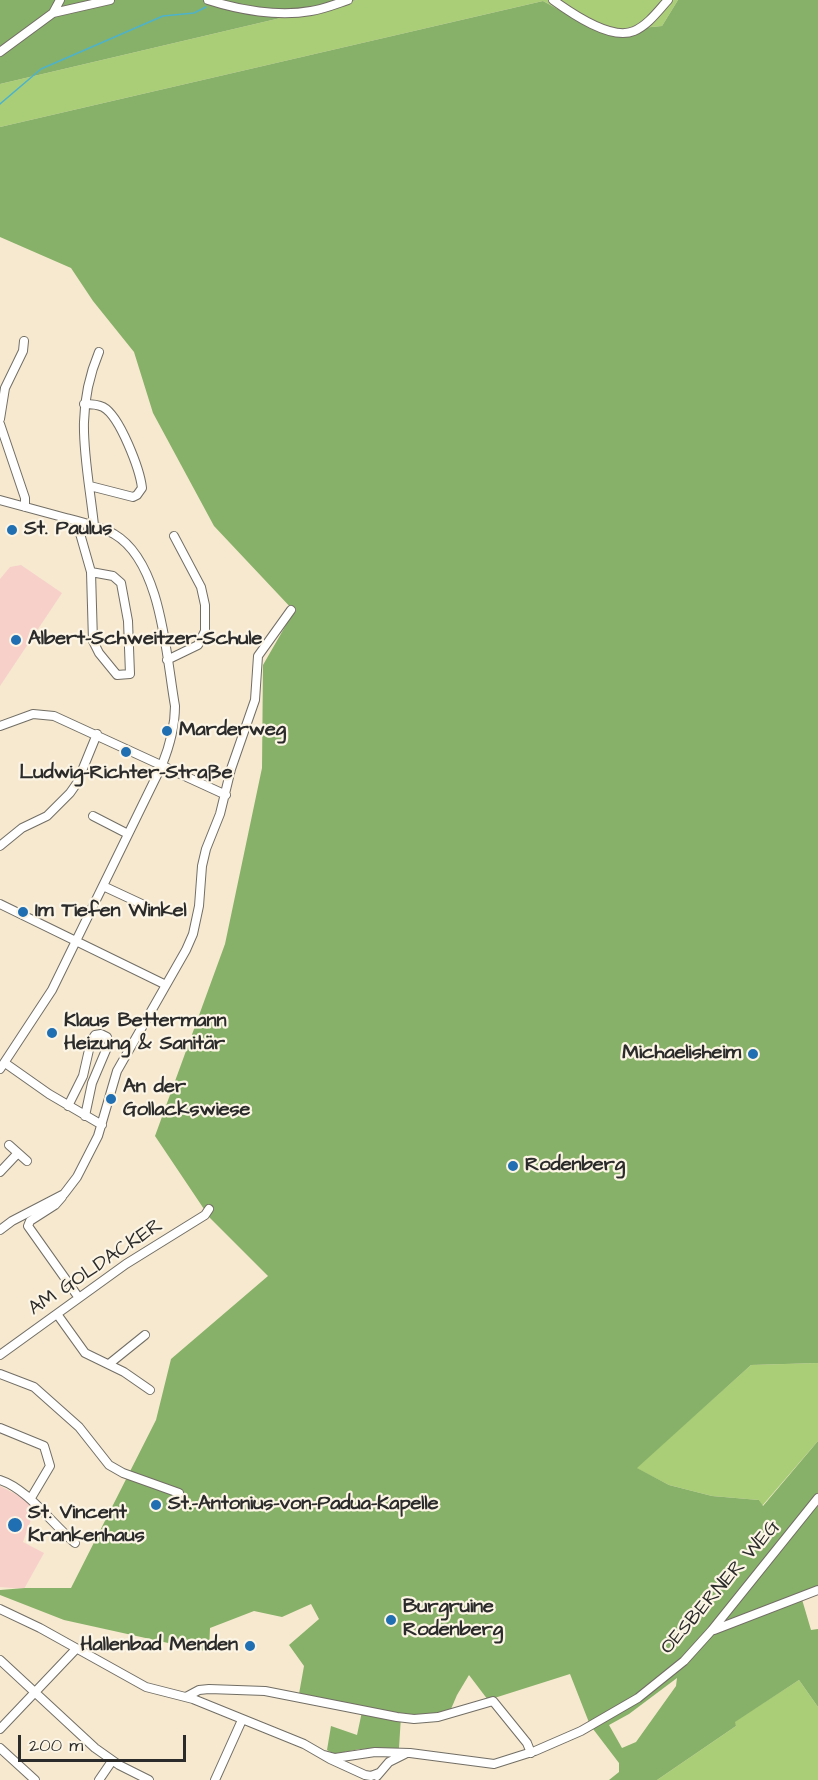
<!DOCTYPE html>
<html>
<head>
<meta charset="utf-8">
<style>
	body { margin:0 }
	#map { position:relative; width:818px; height:1780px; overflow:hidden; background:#f6e9d0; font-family:"Architects Daughter",sans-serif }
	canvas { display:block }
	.scale { position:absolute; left:18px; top:1735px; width:168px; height:27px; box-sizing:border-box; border:3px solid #2b2b2b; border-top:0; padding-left:8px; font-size:18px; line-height:21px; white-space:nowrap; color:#2b2b2b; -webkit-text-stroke:4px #fcf5e5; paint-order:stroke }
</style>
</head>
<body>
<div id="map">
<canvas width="818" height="1780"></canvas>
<div class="scale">200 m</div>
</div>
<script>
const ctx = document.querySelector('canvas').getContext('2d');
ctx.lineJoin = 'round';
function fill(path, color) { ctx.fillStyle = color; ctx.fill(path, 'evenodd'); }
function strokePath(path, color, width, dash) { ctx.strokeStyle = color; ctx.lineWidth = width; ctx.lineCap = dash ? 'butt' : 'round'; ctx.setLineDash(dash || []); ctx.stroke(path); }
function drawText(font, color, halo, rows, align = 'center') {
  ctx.font = font + ' "Architects Daughter",sans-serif'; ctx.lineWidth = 4.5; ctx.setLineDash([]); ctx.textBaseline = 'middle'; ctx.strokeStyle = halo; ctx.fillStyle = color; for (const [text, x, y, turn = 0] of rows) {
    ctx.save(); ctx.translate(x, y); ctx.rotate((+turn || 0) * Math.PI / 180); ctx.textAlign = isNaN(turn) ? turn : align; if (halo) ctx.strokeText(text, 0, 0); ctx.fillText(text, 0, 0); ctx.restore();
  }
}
const built = new Path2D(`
	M21 565 62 593 0 686V579L10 567Z
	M0 1486 29 1501 35 1508 23 1542 44 1553 24 1589 0 1587Z`);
const green = new Path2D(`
	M357 0H678L662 26 600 32 543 1 0 127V84Z
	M818 1363V1441L762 1506 759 1500 712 1496 669 1485 636 1468 751 1365Z
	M799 1680 818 1707V1780H657L736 1726 734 1722Z`);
const forest = new Path2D(`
	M0 0H357L0 84Z
	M678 0H818V1363L751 1365 637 1468 669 1485 712 1496 759 1500 763 1506 818 1441V1589L801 1596 811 1630 818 1629V1707L799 1680 735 1722 736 1726 657 1780H609L619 1772V1763L590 1725 570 1674 488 1700 469 1675 457 1695 451 1709 442 1713 401 1716 399 1748 360 1749 334 1754 327 1750 331 1726 357 1735 363 1707 299 1694 304 1666 289 1645 319 1619 311 1604 282 1617 254 1611 210 1628 209 1652 64 1620 0 1595V1590L25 1588H71L156 1420 171 1359 268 1276 210 1218 155 1136 225 944 262 768 263 665 294 611 214 526 153 413 134 352 93 301 71 268 0 237V127L543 1 600 32 662 26ZM677 1678 676 1686 636 1742 622 1748 609 1725 629 1714Z`);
const stream = new Path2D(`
	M0 104 41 69 163 16 194 13 206 7`);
const minor = new Path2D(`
	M208 0C239 10 278 17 311 11 324 9 336 4 348 0
	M553 0C571 13 611 41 634 31 648 25 658 11 668 0
	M53 13 60 0
	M0 52 53 13 110 0
	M84 404C90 404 97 404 103 407 120 416 140 470 142 488L137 495 133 497 90 486
	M0 419 5 388 23 351 24 341
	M0 424 25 498V507
	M0 500C22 506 44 512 66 518 82 522 99 526 114 534 162 562 166 656 175 706 175 727 170 745 162 765L52 990 0 1069
	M80 522 79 530 91 572 93 641 99 653 117 675 130 674 128 621 121 583 113 576 91 572
	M94 525C87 461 73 414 99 352
	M167 660 198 645 205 631V605L201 587 174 536
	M0 726 33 714 54 716 226 795
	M93 816 128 834
	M0 846 22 828 47 816 70 793 77 783 97 734
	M103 886 146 906
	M0 904 166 985
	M5 1063 49 1094 102 1125
	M68 1106 83 1076 91 1041 95 1035 101 1034 107 1037 109 1043 92 1083 85 1116
	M9 1145 27 1161
	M0 1172 17 1154
	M62 1197 55 1205 30 1221 28 1226 79 1298
	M0 1230 12 1221 64 1194 77 1177 98 1136 117 1071 186 950 193 934 199 906 202 866 206 849 220 814 231 769 255 700 258 656 291 610
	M57 1314 85 1353 124 1372 150 1390
	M0 1355 126 1264 205 1215 209 1209
	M109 1364 145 1335
	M0 1374 34 1387 79 1427 109 1465 123 1473 179 1493
	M0 1428 44 1446 50 1466 31 1498
	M0 1480C28 1489 52 1524 75 1543
	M0 1609 40 1628 146 1687 193 1699 304 1744 330 1759 365 1775 371 1776 379 1773
	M714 1630 818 1590
	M0 1660 95 1748 119 1765 149 1780
	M186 1697 199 1690 209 1689 265 1691 397 1717 414 1719 438 1717 493 1701 527 1743 531 1753
	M0 1729 76 1649
	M0 1748 35 1780
	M324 1755 335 1758 375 1752 410 1753 494 1764 535 1751 581 1731 638 1698 684 1661 712 1630 818 1498
	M377 1776 389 1762 405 1754
	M99 1780 112 1761
	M215 1780 242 1720`);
const markers = [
	[12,530,6,"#1f6fb2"],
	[16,640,6,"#1f6fb2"],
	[167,731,6,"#1f6fb2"],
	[126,752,6,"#1f6fb2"],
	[23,912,6,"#1f6fb2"],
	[52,1033,6,"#1f6fb2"],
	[753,1054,6,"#1f6fb2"],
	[111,1099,6,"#1f6fb2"],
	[513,1166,6,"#1f6fb2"],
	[156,1505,6,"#1f6fb2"],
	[15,1525,8,"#1f6fb2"],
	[391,1620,6,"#1f6fb2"],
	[250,1646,6,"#1f6fb2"]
];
const poiNames = [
	["St. Paulus",24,530],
	["Albert-Schweitzer-Schule",28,640],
	["Marderweg",179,731],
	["Ludwig-Richter-Straße",126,774,"center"],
	["Im Tiefen Winkel",35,912],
	["Klaus Bettermann",64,1022],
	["Heizung & Sanitär",64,1045],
	["Michaelisheim",741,1054,"right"],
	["An der",123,1088],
	["Gollackswiese",123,1111],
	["Rodenberg",525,1166],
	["St.-Antonius-von-Padua-Kapelle",168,1505],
	["St. Vincent",28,1514],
	["Krankenhaus",28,1537],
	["Burgruine",403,1608],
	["Rodenberg",403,1631],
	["Hallenbad Menden",238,1646,"right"]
];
const streetNames = [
	["AM GOLDACKER",96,1268,-34],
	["OESBERNER WEG",721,1588,-49]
];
fill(built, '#f7d0ca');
fill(green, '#aace77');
fill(forest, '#87b168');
strokePath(stream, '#4db2cb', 1.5);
strokePath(minor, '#726e65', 10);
strokePath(minor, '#fff', 8);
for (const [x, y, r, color] of markers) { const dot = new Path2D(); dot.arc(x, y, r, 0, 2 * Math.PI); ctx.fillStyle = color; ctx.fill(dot); strokePath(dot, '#fcf5e5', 2); }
drawText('bold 20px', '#2b2b2b', '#fcf5e5', poiNames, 'left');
drawText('20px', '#2b2b2b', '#fcf5e5', streetNames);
</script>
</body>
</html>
